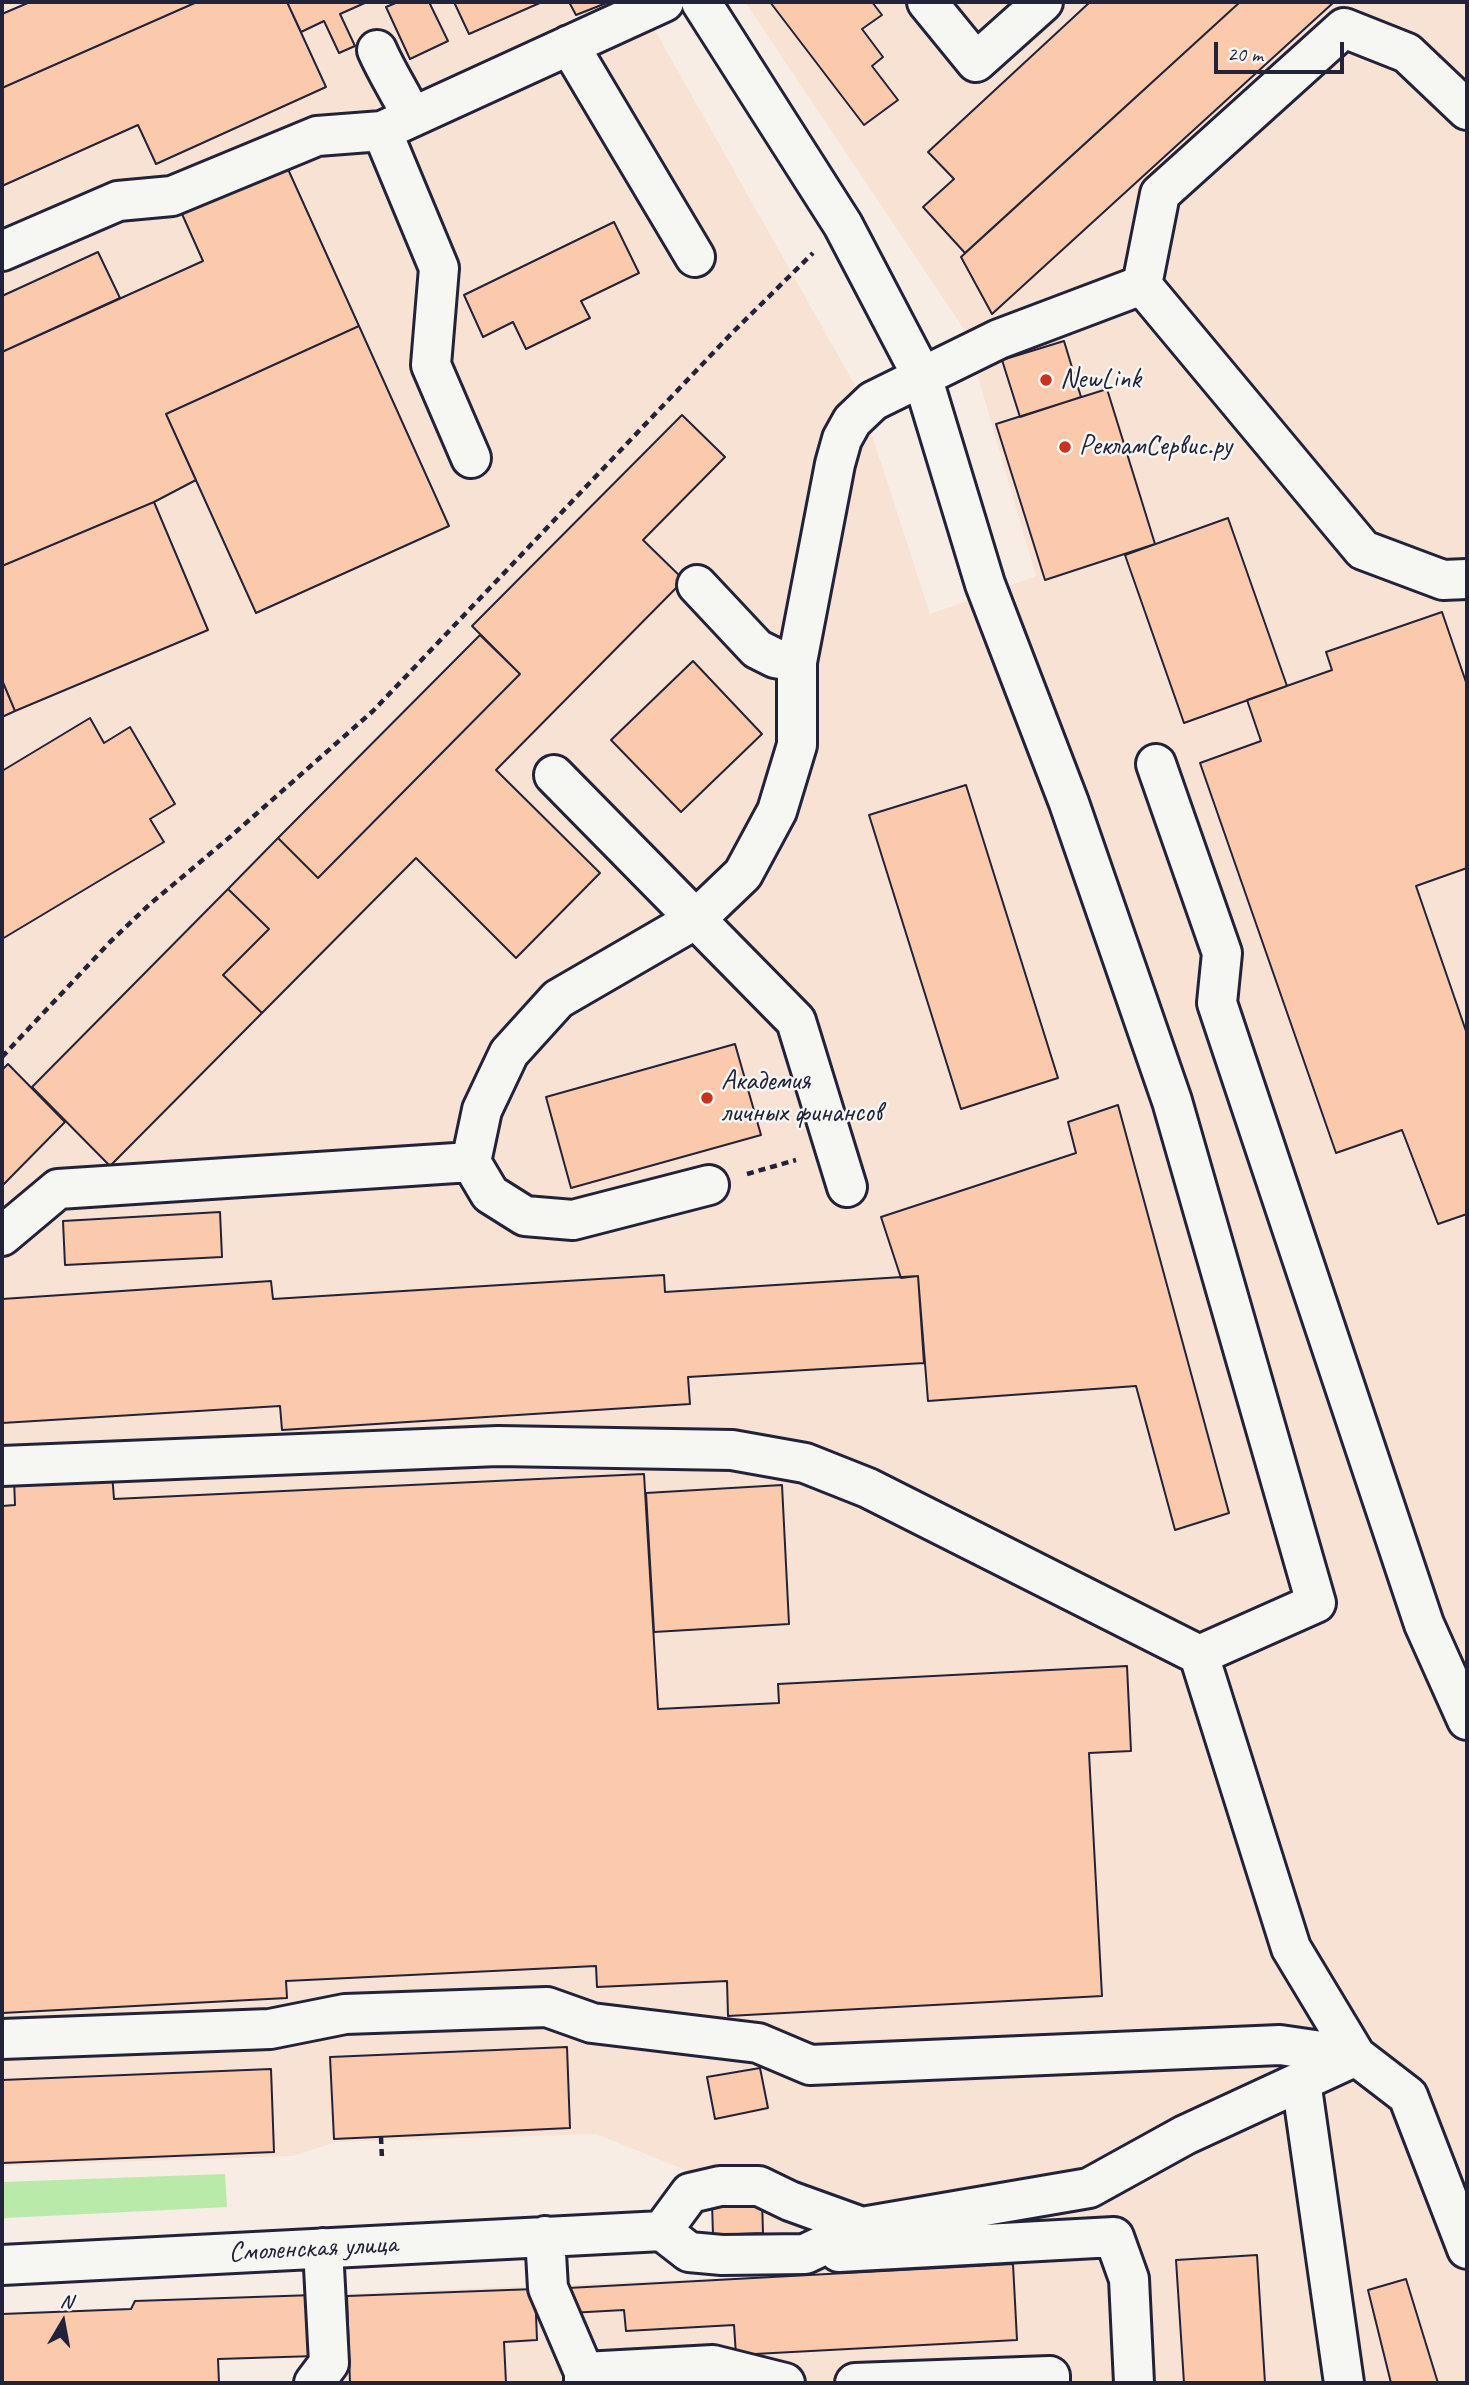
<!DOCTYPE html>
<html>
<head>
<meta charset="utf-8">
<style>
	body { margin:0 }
	#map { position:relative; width:1469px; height:2385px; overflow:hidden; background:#f7ede4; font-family:Caveat,sans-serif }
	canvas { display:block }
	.frame { position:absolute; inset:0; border:4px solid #22223b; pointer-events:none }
	.north { position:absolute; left:28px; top:2287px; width:70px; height:70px; -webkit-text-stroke:5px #f6f6f2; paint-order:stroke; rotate:10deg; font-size:19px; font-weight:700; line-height:28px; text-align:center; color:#22223b }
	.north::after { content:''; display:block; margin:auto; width:24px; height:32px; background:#22223b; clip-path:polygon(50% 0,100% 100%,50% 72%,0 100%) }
	.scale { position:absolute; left:1214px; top:42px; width:130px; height:32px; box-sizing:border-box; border:4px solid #22223b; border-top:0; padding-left:9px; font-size:21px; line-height:24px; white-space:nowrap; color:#22223b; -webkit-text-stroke:5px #f6f6f2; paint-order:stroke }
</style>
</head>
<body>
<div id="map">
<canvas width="1469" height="2385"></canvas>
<div class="frame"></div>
<div class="north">N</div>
<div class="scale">20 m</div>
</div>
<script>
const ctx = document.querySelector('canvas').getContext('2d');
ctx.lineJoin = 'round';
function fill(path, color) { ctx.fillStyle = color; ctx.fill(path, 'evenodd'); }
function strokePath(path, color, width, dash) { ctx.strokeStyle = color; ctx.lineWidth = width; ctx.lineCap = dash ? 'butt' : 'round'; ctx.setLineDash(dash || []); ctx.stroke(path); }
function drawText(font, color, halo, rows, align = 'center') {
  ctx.font = font + ' Caveat,sans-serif'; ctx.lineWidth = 5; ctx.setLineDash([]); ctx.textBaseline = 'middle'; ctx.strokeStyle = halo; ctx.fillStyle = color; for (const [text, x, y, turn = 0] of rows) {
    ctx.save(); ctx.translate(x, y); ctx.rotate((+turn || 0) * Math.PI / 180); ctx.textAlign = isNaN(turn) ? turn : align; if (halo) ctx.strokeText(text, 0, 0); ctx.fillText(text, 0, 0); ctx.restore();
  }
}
const built = new Path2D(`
	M2 2H639L857 389 930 614 1036 576 964 329 745 2H1467V2383H335L340 2294 724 2278 718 2183 596 2134 336 2142 292 2156 2 2166Z`);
const green = new Path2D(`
	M225 2174 227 2207 5 2218 2 2221V2182Z`);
const building = new Path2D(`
	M30 2H197L2 88V14Z
	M197 2H287L326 87 156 164 138 125 2 186V88Z
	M287 2H367L340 14 355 46 339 53 324 21 301 32Z
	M398 2H429L448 41 410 59 386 7Z
	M454 2H542L469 34Z
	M569 2H609L576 15Z
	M770 2H872L882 15 862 29 883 57 872 66 898 100 864 125Z
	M1090 2H1240L965 253 923 207 954 179 928 152Z
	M1240 2H1334L992 314 961 257Z
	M287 167 359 326 166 414 196 480 154 502 2 566V352L203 261 182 214Z
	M614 222 639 273 581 301 590 318 526 349 513 322 483 337 464 295Z
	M98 252 120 298 2 352V296Z
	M359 326 449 526 256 613 166 414Z
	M1064 341 1081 397 1020 417 1002 360Z
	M1107 389 1155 544 1045 580 996 424Z
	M682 415 725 457 643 540 684 580 496 770 600 873 516 958 416 858 262 1013 223 975 269 929 228 889 278 838 318 878 520 674 472 626Z
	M154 502 208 630 15 711 2 680V566Z
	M1228 518 1287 686 1184 723 1125 555Z
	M1442 612 1467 685V868L1416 886 1467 1034V1214L1438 1224 1402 1130 1336 1153 1200 763 1261 741 1247 700 1332 670 1326 652Z
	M480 635 520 674 318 878 278 838Z
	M693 661 762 734 681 812 611 740Z
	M2 680 15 711 2 717Z
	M90 718 104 743 130 727 175 804 150 819 164 842 2 939V771Z
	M966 785 1058 1078 961 1109 869 815Z
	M228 889 269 929 223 975 262 1013 110 1166 32 1087Z
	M735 1044 761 1135 571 1188 546 1097Z
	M8 1064 65 1122 2 1186V1070Z
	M1118 1105 1229 1513 1175 1530 1136 1386 928 1401 918 1276 901 1278 881 1217 1076 1153 1068 1122Z
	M220 1212 222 1257 65 1265 63 1221Z
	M664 1275 665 1292 918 1276 924 1363 688 1377 690 1404 282 1430 280 1406 2 1423V1299L271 1281 273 1299Z
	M112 1473 114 1499 644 1474 658 1709 779 1703 778 1684 1127 1666 1131 1751 1089 1753 1102 1996 728 2016 727 1981 597 1987 596 1966 286 1981 287 1998 2 2013V1506L15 1505 14 1479Z
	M782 1485 789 1624 654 1632 646 1493Z
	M567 2047 570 2128 334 2139 330 2057Z
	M760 2068 768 2108 715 2119 707 2077Z
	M271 2069 274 2152 2 2163V2080Z
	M762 2200 763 2233 713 2235 712 2202Z
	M1257 2255 1265 2383H1184L1176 2260Z
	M1013 2264 1017 2340 736 2355 734 2325 626 2331 624 2310 569 2313 568 2288Z
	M1406 2279 1438 2383H1391L1368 2290Z
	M535 2289 537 2340 504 2342 506 2383H350L347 2296Z
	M314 2295 316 2356 218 2359 219 2383H2V2314L131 2309 135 2301Z`);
const path = new Path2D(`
	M2 1057 110 942 150 904 230 837 373 711 732 333 813 253
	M747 1174 796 1160
	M381 2137 382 2159`);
const minor = new Path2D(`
	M701 2 843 225 922 376 985 584 1069 803 1172 1101 1316 1603 1199 1655
	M927 2 976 62 1043 2
	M569 45 695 257
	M377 50C387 73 401 94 412 117
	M382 131 439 268 431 365 471 458
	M2 251 118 201 172 196 317 136 382 131 664 2
	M1142 285 1363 550 1443 580 1467 579
	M697 585 757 649 775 658 797 662
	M1156 764 1222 953 1217 1003 1424 1624 1467 1720
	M554 775 796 1021 847 1187
	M471 1162 490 1194 525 1216 573 1220 709 1185
	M2 1236 58 1189 471 1162 482 1110 509 1053 558 999 696 919 743 874 777 811 797 745V662L835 464 842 439 852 421 873 401 999 339 1142 285 1160 194 1344 28 1407 53 1467 110
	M2 1466 498 1446 732 1450 805 1463 868 1488 1199 1655 1291 1948 1356 2056 1185 2135 1089 2188 862 2227 805 2254 722 2255 689 2252 662 2231 2 2265
	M2 2039 270 2029 345 2014 547 2007 592 2023 758 2043 810 2065 1280 2045 1356 2056 1408 2096 1467 2249
	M1301 2081 1344 2383
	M662 2231 690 2193 720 2186H759L790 2201 862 2227
	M545 2236 548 2288 584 2372V2383
	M839 2252 1114 2237 1129 2279 1134 2383
	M584 2372 713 2365 785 2383
	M314 2383 329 2363 323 2248
	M855 2383 1050 2376V2383`);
const markers = [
	[1046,380,7,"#c8321e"],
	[1065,447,7,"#c8321e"],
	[707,1098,7,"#c8321e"]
];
const poiNames = [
	["NewLink",1060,380],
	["РекламСервис.ру",1079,447],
	["Академия",721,1082],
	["личных финансов",721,1114]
];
const streetNames = [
	["Смоленская улица",313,2249,-3]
];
fill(built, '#f8e2d3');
fill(green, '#b9eaaa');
fill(building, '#fbc9ab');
strokePath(building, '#22223b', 2);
strokePath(minor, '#22223b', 44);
strokePath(path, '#22223b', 4.5, [7, 5]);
strokePath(minor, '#f6f6f2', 38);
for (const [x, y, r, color] of markers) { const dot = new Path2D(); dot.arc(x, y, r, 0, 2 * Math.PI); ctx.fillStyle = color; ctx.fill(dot); strokePath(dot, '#f6f6f2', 2.5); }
drawText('28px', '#22223b', '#f6f6f2', poiNames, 'left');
drawText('28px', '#22223b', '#f6f6f2', streetNames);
</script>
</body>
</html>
